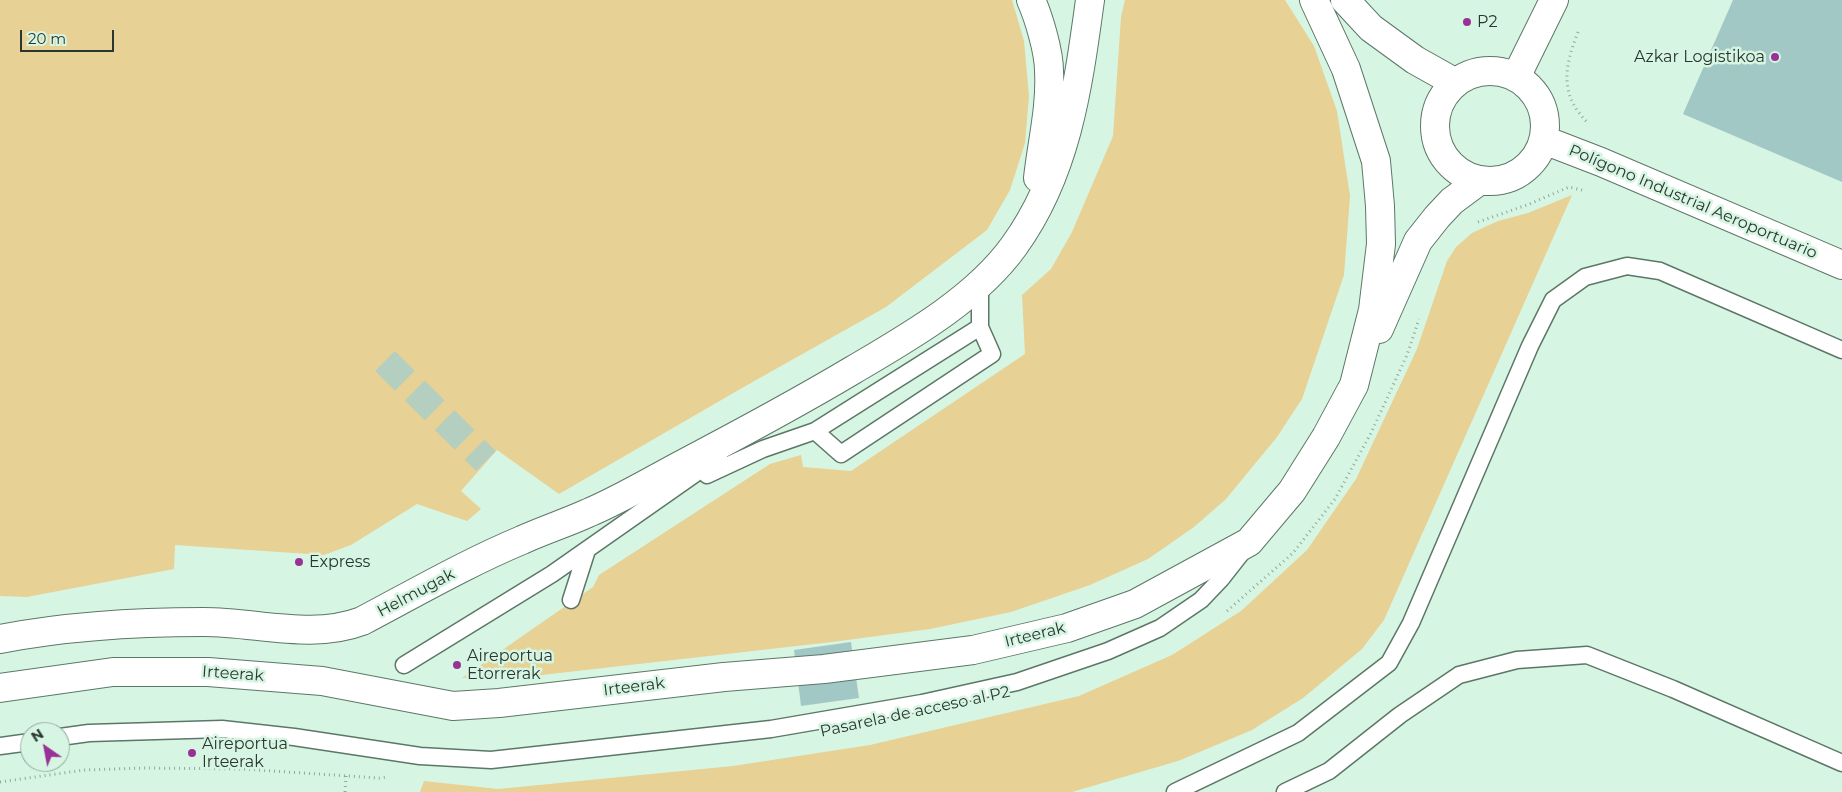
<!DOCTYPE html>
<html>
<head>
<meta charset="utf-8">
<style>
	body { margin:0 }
	#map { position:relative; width:1842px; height:792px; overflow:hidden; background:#d7f5e3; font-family:Montserrat,sans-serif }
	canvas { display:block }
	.north { position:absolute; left:20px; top:722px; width:50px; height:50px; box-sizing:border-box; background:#d7f5e3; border:1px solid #92a99b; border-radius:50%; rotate:327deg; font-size:14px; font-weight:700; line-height:20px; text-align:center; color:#2a362f }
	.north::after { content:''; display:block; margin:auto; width:18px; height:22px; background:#993297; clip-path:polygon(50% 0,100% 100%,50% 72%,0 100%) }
	.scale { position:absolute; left:20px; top:30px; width:94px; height:22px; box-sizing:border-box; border:2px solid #2a362f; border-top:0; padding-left:6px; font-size:15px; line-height:18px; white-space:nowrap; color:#2a362f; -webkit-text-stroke:4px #d7f5e3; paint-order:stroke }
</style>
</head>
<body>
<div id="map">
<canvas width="1842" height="792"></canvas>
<div class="north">N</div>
<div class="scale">20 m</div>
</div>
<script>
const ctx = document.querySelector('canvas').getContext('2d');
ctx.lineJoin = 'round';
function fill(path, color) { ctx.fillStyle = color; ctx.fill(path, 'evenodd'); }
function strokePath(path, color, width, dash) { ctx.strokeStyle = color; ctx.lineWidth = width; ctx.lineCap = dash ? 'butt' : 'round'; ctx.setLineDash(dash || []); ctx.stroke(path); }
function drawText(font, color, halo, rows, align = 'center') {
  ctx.font = font + ' Montserrat,sans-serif'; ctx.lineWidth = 5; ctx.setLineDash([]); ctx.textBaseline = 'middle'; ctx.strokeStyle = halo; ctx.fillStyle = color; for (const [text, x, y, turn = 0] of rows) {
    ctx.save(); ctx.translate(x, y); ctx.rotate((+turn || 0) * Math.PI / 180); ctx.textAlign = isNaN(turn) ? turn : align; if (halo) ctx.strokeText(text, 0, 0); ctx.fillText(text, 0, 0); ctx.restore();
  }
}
const green = new Path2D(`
	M0 0H1012L1024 41 1029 96 1025 143 1010 190 987 230 886 307 742 388 559 494 497 450 461 491 481 509 467 521 417 504 351 545 324 555 175 545 174 569 27 597 0 596Z
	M1125 0H1285L1314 46 1337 111 1350 196 1344 275 1302 399 1277 437 1226 499 1194 527 1148 559 1090 585 1011 612 930 629 832 642 533 676 462 678 593 587 599 575 770 464 801 455 803 467 851 471 1025 354 1022 295 1051 269 1072 232 1113 136 1121 17Z
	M1572 195 1384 620 1362 649 1303 698 1252 730 1178 761 1072 792H420L424 781 498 789 733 766 870 745 1079 696 1172 655 1241 611 1307 550 1356 479 1417 349 1447 261 1456 247 1472 233 1498 221 1528 213Z`);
const building = new Path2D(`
	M1733 0H1842V182L1683 114Z
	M851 642 859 698 801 706 794 650Z`);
const streetTunnel = new Path2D(`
	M385 361 486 461`);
const path = new Path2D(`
	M1578 32C1564 68 1559 95 1589 124
	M1478 222 1527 205 1569 187 1586 191
	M1227 611 1293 553 1335 499 1371 433 1407 355 1419 319
	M0 782 84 770 144 768 242 769 379 778 388 777
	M345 792 346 776`);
const lane = new Path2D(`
	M815 431 841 454 992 354 980 327
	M707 475 763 449 815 431 980 327V284
	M571 600 587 550
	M404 665 552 574 719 457
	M60 737 89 733 222 729 294 737 420 756 491 760 771 729 922 703 1017 682 1108 651 1160 628 1201 600 1221 579 1243 551
	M0 746 30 742
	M1175 792 1298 733 1389 663 1411 623 1530 346 1553 300 1585 277 1627 266 1660 271 1842 350
	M1285 792 1329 771 1400 715 1459 675 1517 660 1587 655 1673 689 1842 763`);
const street = new Path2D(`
	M1031 0C1039 18 1049 52 1049 71 1051 107 1042 142 1038 178
	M1345 0 1371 28 1415 60 1456 83
	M1435 126a55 55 0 1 1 110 0a55 55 0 1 1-110 0Z
	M1516 77 1554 0
	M1544 140 1601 162 1842 265
	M1379 329 1418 241 1437 217 1452 201 1479 181
	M0 639C67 626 137 622 204 622 257 622 312 640 362 621 415 593 467 563 522 540 544 530 566 523 588 513 619 500 649 482 679 466 738 435 796 404 853 370 909 337 976 299 1014 246 1067 173 1078 87 1090 0
	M0 688 113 672H208L322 681 453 706 499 703 724 677 824 669 973 650 1067 628 1135 604 1249 542 1292 491 1326 437 1354 385 1373 310 1381 244 1380 206 1376 161 1346 69 1314 0`);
const markers = [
	[1467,22,5,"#993297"],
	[1775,57,5,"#993297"],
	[299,562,5,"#993297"],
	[457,665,5,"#993297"],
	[192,753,5,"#993297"]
];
const poiNames = [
	["P2",1477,22],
	["Azkar Logistikoa",1765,57,"right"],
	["Express",309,562],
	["Aireportua",467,656],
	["Etorrerak",467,674],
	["Aireportua",202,744],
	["Irteerak",202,762]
];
const streetNames = [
	["Polígono Industrial Aeroportuario",1693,202,23],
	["Helmugak",416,593,-28],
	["Irteerak",1035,635,-14],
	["Irteerak",233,674,4],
	["Irteerak",634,687,-7],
	["Pasarela de acceso al P2",915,712,-12]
];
fill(green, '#e7d194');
fill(building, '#a2c8c6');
strokePath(streetTunnel, '#b4cfbf', 28, [28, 14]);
strokePath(lane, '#5c7767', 19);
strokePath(street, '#5c7767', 30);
strokePath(path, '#92a89b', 3, [1, 4]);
strokePath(lane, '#fff', 16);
strokePath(street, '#fff', 28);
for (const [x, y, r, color] of markers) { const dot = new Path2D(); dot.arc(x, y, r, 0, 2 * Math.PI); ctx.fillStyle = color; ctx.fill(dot); strokePath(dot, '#d7f5e3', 2); }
drawText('16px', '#2a362f', '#d7f5e3', poiNames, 'left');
drawText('16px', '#2a362f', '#d7f5e3', streetNames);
</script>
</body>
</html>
